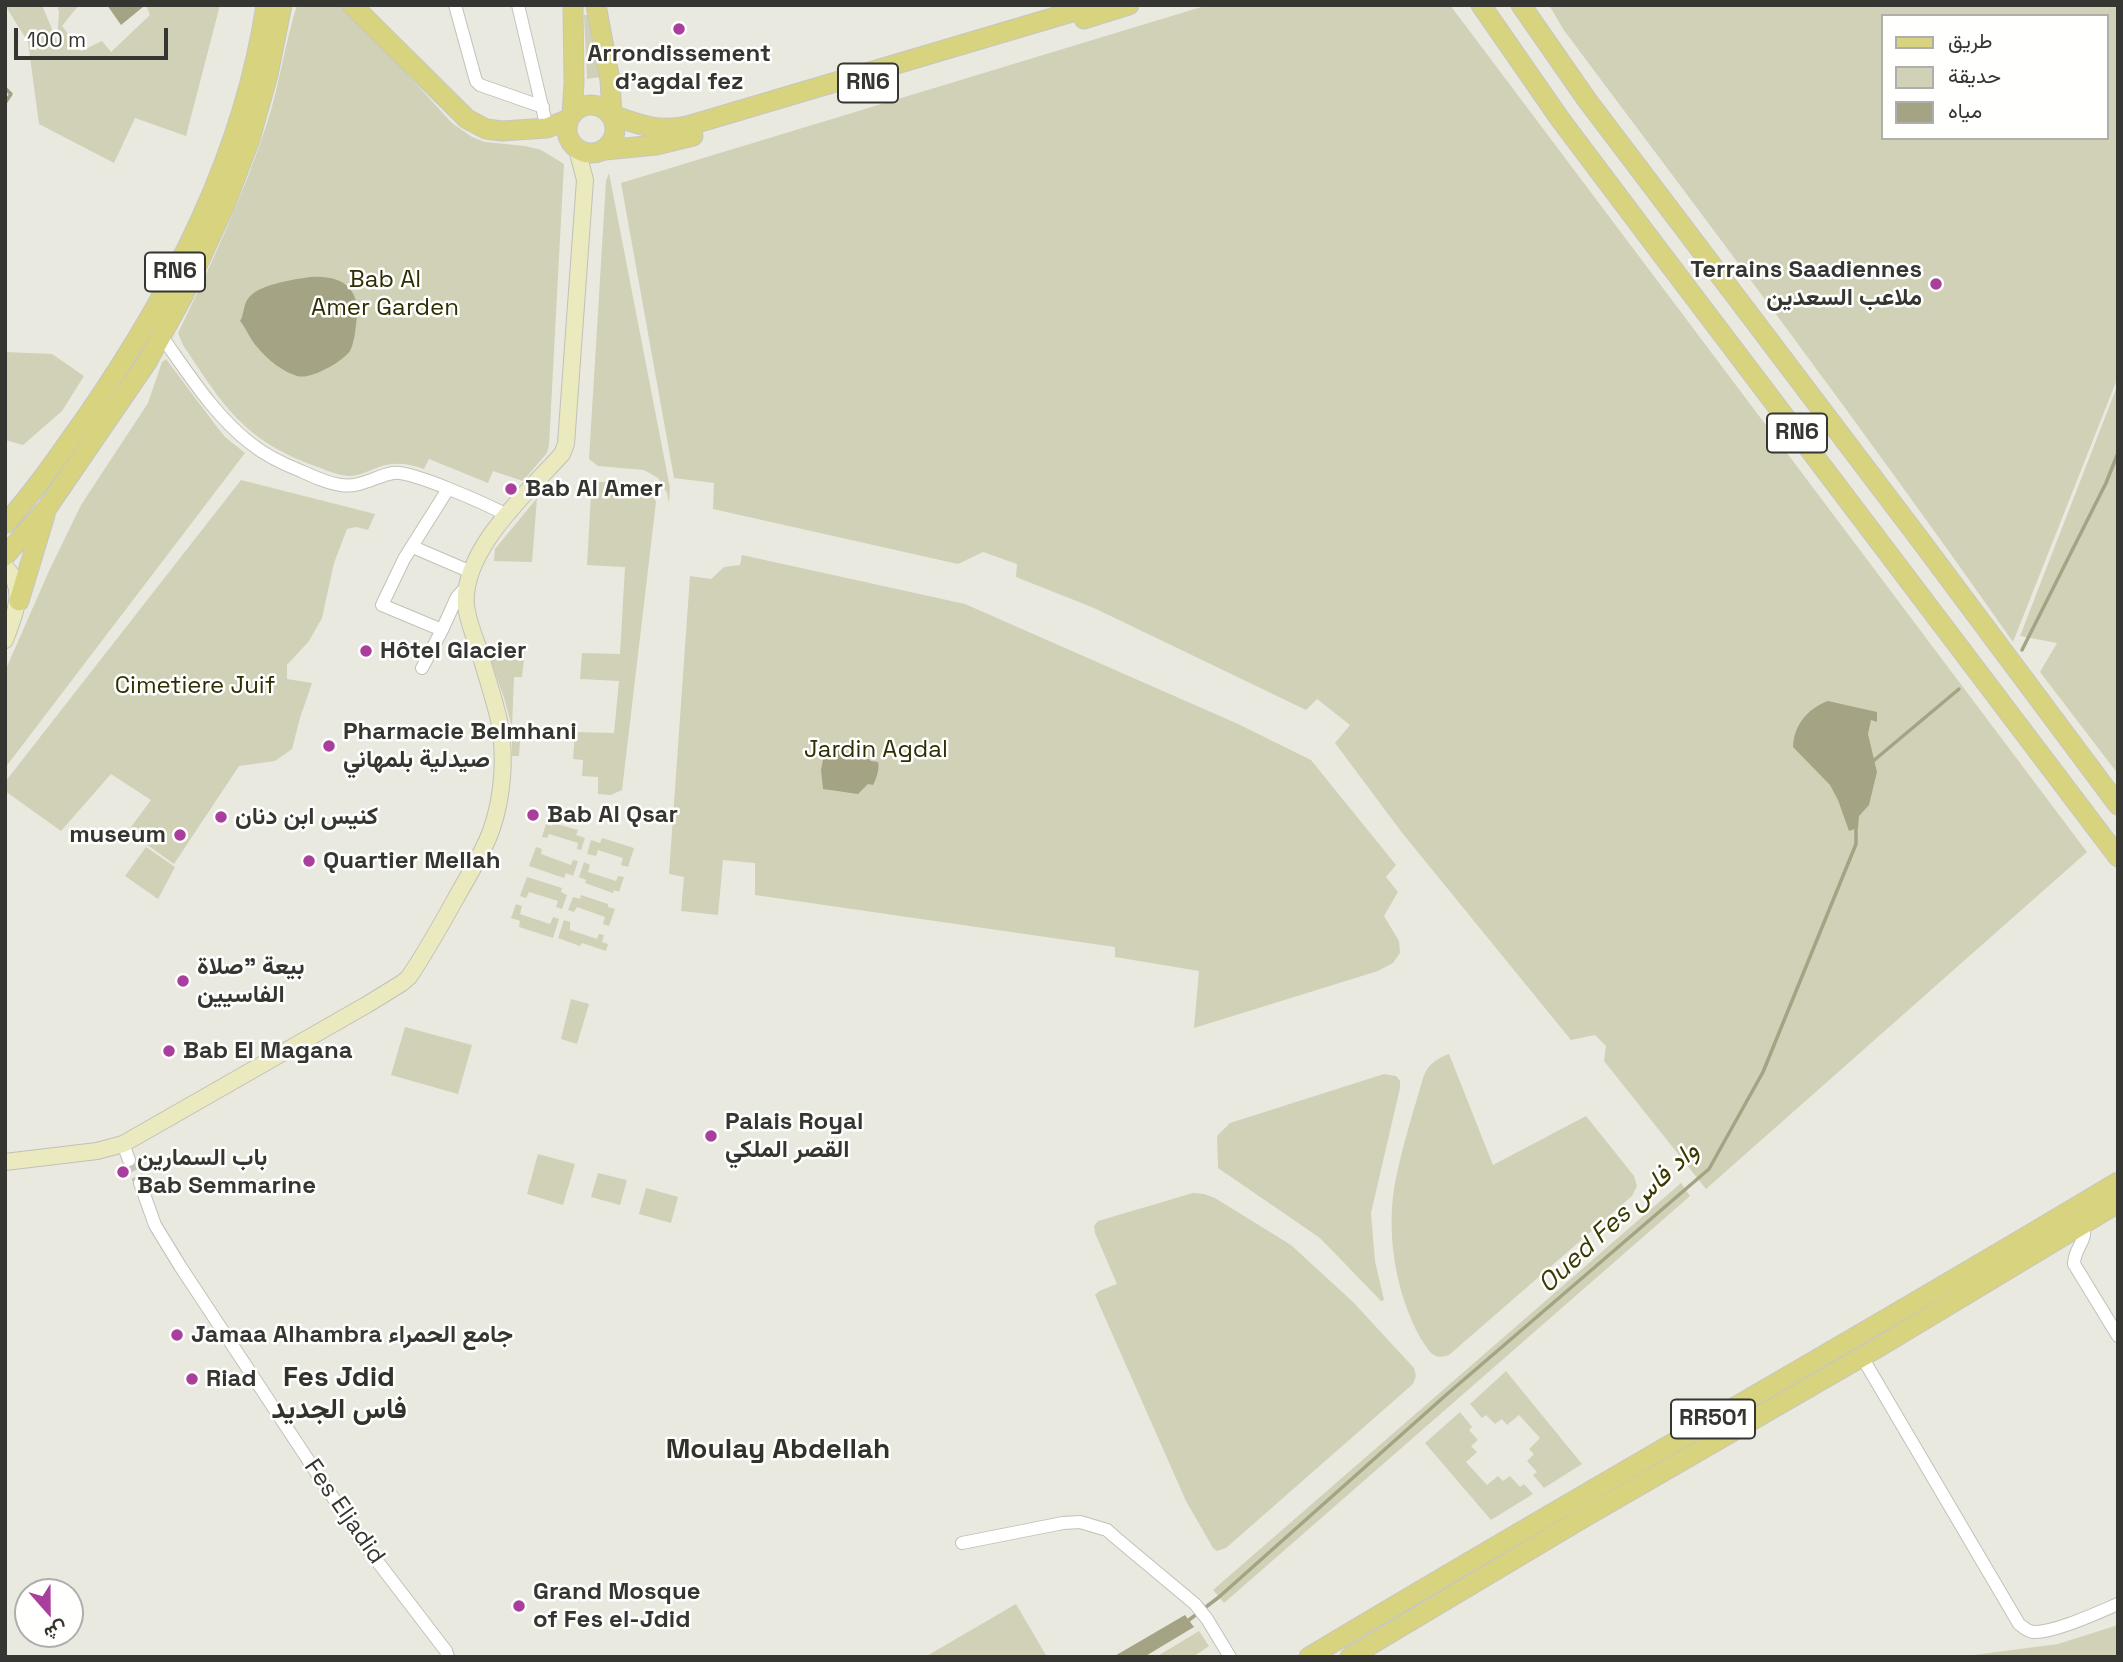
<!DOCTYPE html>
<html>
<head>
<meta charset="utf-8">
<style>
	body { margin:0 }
	#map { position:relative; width:2123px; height:1662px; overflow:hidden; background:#e9e9e0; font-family:"Space Grotesk",Vazirmatn,sans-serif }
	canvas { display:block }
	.frame { position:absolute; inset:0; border:7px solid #353532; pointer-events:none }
	.legend { position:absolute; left:1881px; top:14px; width:228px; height:126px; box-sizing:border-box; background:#fffffe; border:2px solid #aeaeac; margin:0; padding:9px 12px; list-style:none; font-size:21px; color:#353532 }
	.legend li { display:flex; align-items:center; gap:14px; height:35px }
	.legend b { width:35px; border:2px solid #aeaeac }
	.north { position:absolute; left:14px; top:1578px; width:70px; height:70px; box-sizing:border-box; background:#fffffe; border:2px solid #aeaeac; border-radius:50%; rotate:159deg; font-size:19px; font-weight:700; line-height:28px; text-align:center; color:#353532 }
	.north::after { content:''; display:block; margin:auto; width:24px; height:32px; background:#aa3e9d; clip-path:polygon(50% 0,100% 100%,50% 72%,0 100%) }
	.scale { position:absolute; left:14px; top:28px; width:154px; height:32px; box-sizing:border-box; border:4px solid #353532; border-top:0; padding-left:9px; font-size:21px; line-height:24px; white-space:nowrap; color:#353532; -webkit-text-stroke:5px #fffffe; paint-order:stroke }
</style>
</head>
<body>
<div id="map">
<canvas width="2123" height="1662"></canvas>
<div class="frame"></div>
<ul class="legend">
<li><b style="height:9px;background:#d7d37e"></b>طريق</li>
<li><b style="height:19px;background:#d1d1b7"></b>حديقة</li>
<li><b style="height:19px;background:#a4a485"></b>مياه</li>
</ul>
<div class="north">ش</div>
<div class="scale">100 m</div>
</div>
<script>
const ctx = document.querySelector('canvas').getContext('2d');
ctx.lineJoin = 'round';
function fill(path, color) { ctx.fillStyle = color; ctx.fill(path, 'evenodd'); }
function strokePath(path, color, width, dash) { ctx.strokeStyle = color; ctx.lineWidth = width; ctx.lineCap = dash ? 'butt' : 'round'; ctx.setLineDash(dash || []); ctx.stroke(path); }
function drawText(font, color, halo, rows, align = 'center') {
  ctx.font = font + ' "Space Grotesk",Vazirmatn,sans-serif'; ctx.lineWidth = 5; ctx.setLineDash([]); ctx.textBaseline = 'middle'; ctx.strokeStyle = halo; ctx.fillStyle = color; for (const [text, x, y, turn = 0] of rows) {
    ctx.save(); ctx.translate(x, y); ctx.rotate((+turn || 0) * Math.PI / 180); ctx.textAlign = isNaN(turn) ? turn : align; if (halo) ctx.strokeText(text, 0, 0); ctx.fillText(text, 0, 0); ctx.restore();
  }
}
const green = new Path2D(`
	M5 5H42L57 41 59 12 57 5H79L62 26 81 51 102 41 111 52 150 15 146 5H220L186 136 135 118 114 163 39 124 28 42Z
	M297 5H344L452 123 472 137 485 142 525 146 541 150 564 164 549 445 547 453 523 481 493 471 488 483 429 459 424 469C410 464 396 462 382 466 372 469 362 475 351 476 339 476 326 470 315 466 243 440 223 405 183 345L178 333C212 263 244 194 268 120 280 82 285 43 297 5Z
	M1208 5H1450L2087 852 1706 1189 1604 1061 1606 1046 1595 1035 1571 1040 1403 834 1335 743 1350 725 1317 699 1306 710 1094 608 1016 577 1017 564 983 552 958 564 713 509 714 483 674 478 621 183Z
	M1549 5H2118V377L2013 642C1868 435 1715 232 1563 29ZM1883 16H2107V138H1883Z
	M584 15H588L600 77 587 79Z
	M609 173 670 488 669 503 667 493 658 478 644 470 598 466 589 459 606 181Z
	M5 352 52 354 84 376 62 411 23 445 5 440Z
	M166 359 217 427 225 437 245 453 5 768V671L49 571 81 505 148 403 162 362Z
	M2118 384V774L2040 672 2057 643 2020 636Z
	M241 480 375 514 368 530 356 527 347 529 334 563 322 618 309 641 287 665V679L312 683 300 718 292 749 275 761 239 766 174 864 128 831 151 800 111 774 61 831 5 791V782Z
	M587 482C610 483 647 476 656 502L622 790 611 795 598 794V777L582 776 583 760 573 759 575 732 614 733 619 681 580 679 582 653 620 654 625 567 587 565 591 494 585 489Z
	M537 498 532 562 494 561 495 549Z
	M742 555 965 604 1238 724 1311 760 1396 865 1386 877 1398 892 1384 916 1399 941 1400 953 1393 963 1378 971 1194 1028 1199 971 1115 957V947L755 895V863L723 860 718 915 681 911 684 877 669 874 690 576 711 579 724 567 740 565Z
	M489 648 525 650 522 677H514L512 727 521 728 519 756H512V728L505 701 489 655Z
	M553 823 578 830 576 835 585 838 581 850 577 849 578 843 549 834 547 838 542 837 546 824 552 826Z
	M602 838 634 848 628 867 621 865 623 858 598 850 596 856 587 854 591 840 600 843Z
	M146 847 175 867 158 899 125 876Z
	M536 847 542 849 541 854 571 865 573 860 578 861 573 876 566 873 564 878 529 866Z
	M584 862 590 865 588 872 616 881 618 876 624 877 619 892 614 890 613 893 585 883 586 880 579 877Z
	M527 877 562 888 561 892 567 895 562 909 556 907 558 901 529 892 526 898 520 896Z
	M581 895 608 904V907L615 909 609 926 603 924 605 917 577 907 574 912 568 910 573 897 580 899Z
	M516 904 522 906 520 914 550 924 553 917 559 919 553 938 519 927 520 921 511 918Z
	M564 920 570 922V930L597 939 599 934 604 935 602 942 608 944 606 951 582 943 580 946 558 938Z
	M571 999 589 1004 577 1044 561 1039Z
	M405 1027 472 1045 458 1094 391 1075Z
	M1449 1054 1493 1165 1586 1116 1634 1176 1637 1186 1632 1196 1449 1355C1433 1361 1429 1351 1421 1339 1395 1293 1385 1230 1396 1178 1403 1144 1414 1109 1424 1075 1430 1063 1436 1059 1449 1054Z
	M1384 1074 1396 1076 1400 1081V1088L1371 1213 1375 1261 1384 1300 1381 1301 1320 1238 1218 1168 1217 1136 1230 1123Z
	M538 1154 575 1164 563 1205 527 1194Z
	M598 1173 627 1180 620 1205 591 1197Z
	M1681 1183 1690 1196 1224 1603 1213 1590Z
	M646 1188 678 1197 671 1223 639 1214Z
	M1193 1193 1204 1194 1215 1198 1291 1245 1353 1302 1414 1368 1416 1376 1413 1384 1226 1548 1217 1551 1213 1548 1186 1501 1095 1295 1099 1291 1117 1284 1095 1233 1094 1226 1098 1221Z
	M1506 1371 1582 1464 1544 1488 1533 1475 1537 1472 1527 1461 1534 1454 1529 1449 1540 1438 1519 1415 1507 1425 1502 1419 1495 1424 1486 1415 1482 1418 1470 1404Z
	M1460 1412 1472 1427 1469 1430 1478 1440 1471 1446 1477 1452 1466 1462 1487 1485 1498 1476 1503 1481 1510 1476 1520 1487 1524 1484 1533 1494 1491 1520 1425 1443Z
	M1016 1604 1047 1657H925Z
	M2118 1625V1657H1959L2058 1644Z
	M1199 1631 1209 1646 1193 1657H1156Z`);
const water = new Path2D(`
	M107 5H142L143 7 121 25Z
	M310 277C344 275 362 289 356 325 355 333 354 343 350 351 342 362 311 380 297 376 283 372 267 359 258 348 250 340 247 329 240 321 244 315 243 307 247 300 257 284 292 280 310 277Z
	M1828 701 1877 712V722L1871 720 1868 734 1877 772 1869 805 1859 816 1858 828 1849 831 1838 800 1830 785 1793 747C1794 725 1807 709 1828 701Z
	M825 749 848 752 852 755 864 756 871 761 878 762C880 768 876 780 873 785L868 784 858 794 823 789 821 770Z
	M1185 1615 1194 1627 1144 1657H1113Z`);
const stream = new Path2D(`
	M5 88 11 94 5 103
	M2022 650 2106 483 2118 453
	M1872 762 1959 689
	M1185 1623 1219 1597 1446 1395 1709 1169 1763 1072 1856 844V825`);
const streetTunnel = new Path2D(`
	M129 1160 140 1183`);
const street = new Path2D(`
	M455 5 476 81 480 85 543 107
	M518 5 547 128
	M162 337C188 373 214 415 250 443 265 455 283 464 301 471 314 477 327 483 341 485 360 488 376 476 393 473 411 470 488 505 507 515
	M448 489 404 559 382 605 442 630 457 597 468 585
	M413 547 471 572
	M422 668 442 630
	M123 1144 129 1160
	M140 1183 155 1225 180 1266 361 1540 446 1651 448 1657
	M2082 1221C2090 1241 2074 1246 2074 1264L2118 1336
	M1862 1357 2019 1624C2024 1628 2027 1631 2033 1632 2054 1633 2097 1613 2118 1604
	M962 1543 1063 1523 1080 1522 1107 1530 1116 1538 1195 1604 1207 1619 1230 1657`);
const secondary = new Path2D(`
	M5 567C28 590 14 615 5 640
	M5 1162 97 1151 123 1144 368 1004 402 983 409 977C426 952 441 925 456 898 468 876 482 855 491 831 503 797 506 756 499 720 493 695 485 671 478 647 473 634 468 620 466 606 461 550 528 492 562 454L566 444 585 180 577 149`);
const primary = new Path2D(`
	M352 5 467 119 486 129 502 131 547 128 569 119
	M596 5 610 80 612 115C640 125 657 132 687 126L1096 5
	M1481 5 1560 119 1651 240 2118 857
	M1521 5 1587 100 1921 541 2118 805
	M1084 19 1129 5
	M567 129a24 24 0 1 1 48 0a24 24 0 1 1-48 0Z
	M572 114 574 83 573 5
	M605 150 656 145 693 136
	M5 524C36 490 62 451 89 413 173 291 244 154 266 5
	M5 556 47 508 147 362 183 296 225 205 250 139 268 75 282 5
	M19 601 45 515
	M1309 1657C1577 1496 1850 1343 2118 1182
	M1350 1657 1583 1518 1879 1347 2118 1203`);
const markers = [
	[679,29,7,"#aa3e9d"],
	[1936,284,7,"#aa3e9d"],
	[511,489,7,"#aa3e9d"],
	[366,651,7,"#aa3e9d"],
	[329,746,7,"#aa3e9d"],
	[533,815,7,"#aa3e9d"],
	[221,817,7,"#aa3e9d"],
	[180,835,7,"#aa3e9d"],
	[309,861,7,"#aa3e9d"],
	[183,981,7,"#aa3e9d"],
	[169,1051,7,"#aa3e9d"],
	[711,1136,7,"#aa3e9d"],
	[123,1172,7,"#aa3e9d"],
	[177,1335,7,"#aa3e9d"],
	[192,1379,7,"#aa3e9d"],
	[519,1606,7,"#aa3e9d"]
];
const shields = [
	[868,83,60],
	[175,272,60],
	[1797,433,60],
	[1713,1419,84]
];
const shieldNames = [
	["RN6",868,83],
	["RN6",175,272],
	["RN6",1797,433],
	["RR501",1713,1419]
];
const poiNames = [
	["Arrondissement",679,54,"center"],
	["d'agdal fez",679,82,"center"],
	["Terrains Saadiennes",1922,270,"right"],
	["ملاعب السعدين",1922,298,"right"],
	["Bab Al Amer",525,489],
	["Hôtel Glacier",380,651],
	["Pharmacie Belmhani",343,732],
	["صيدلية بلمهاني",343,760],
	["Bab Al Qsar",547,815],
	["كنيس ابن دنان",235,817],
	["museum",166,835,"right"],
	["Quartier Mellah",323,861],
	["بيعة \"صلاة",197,967],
	["الفاسيين",197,995],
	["Bab El Magana",183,1051],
	["Palais Royal",725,1122],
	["القصر الملكي",725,1150],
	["باب السمارين",137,1158],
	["Bab Semmarine",137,1186],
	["Jamaa Alhambra جامع الحمراء",191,1335],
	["Riad",206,1379],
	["Grand Mosque",533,1592],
	["of Fes el-Jdid",533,1620]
];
const parkNames = [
	["Bab Al",385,280],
	["Amer Garden",385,308],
	["Cimetiere Juif",195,686],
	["Jardin Agdal",876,750]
];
const streetNames = [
	["Fes Eljadid",344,1512,55]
];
const waterNames = [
	["Oued Fes واد فاس",1619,1218,-43]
];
const quarterNames = [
	["Fes Jdid",339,1378],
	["فاس الجديد",339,1410],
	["Moulay Abdellah",778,1450]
];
fill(green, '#d1d1b7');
fill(water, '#a4a485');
strokePath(stream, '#a4a485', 3.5);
strokePath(streetTunnel, '#c5c5bd', 12, [12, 6]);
strokePath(street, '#c1c1b9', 14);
strokePath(secondary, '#c1c1b9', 18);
strokePath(primary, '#c6c6c6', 21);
strokePath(street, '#fff', 12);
strokePath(secondary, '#ebe9be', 16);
strokePath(primary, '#d7d37e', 19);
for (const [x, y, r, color] of markers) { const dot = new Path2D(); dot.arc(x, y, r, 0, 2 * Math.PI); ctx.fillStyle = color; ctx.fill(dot); strokePath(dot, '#fffffe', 2.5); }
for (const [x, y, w] of shields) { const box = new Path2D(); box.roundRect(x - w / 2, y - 19.5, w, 39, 5); ctx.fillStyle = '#fffffe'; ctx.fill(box); strokePath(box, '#353532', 2); }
drawText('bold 23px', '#353532', null, shieldNames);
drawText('bold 24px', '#353532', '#fffffe', poiNames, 'left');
drawText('24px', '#2f2d04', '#fffffe', parkNames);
drawText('24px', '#353532', '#fffffe', streetNames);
drawText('italic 26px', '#3b3800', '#fffffe', waterNames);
drawText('bold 28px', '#32322c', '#fffffe', quarterNames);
</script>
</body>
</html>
